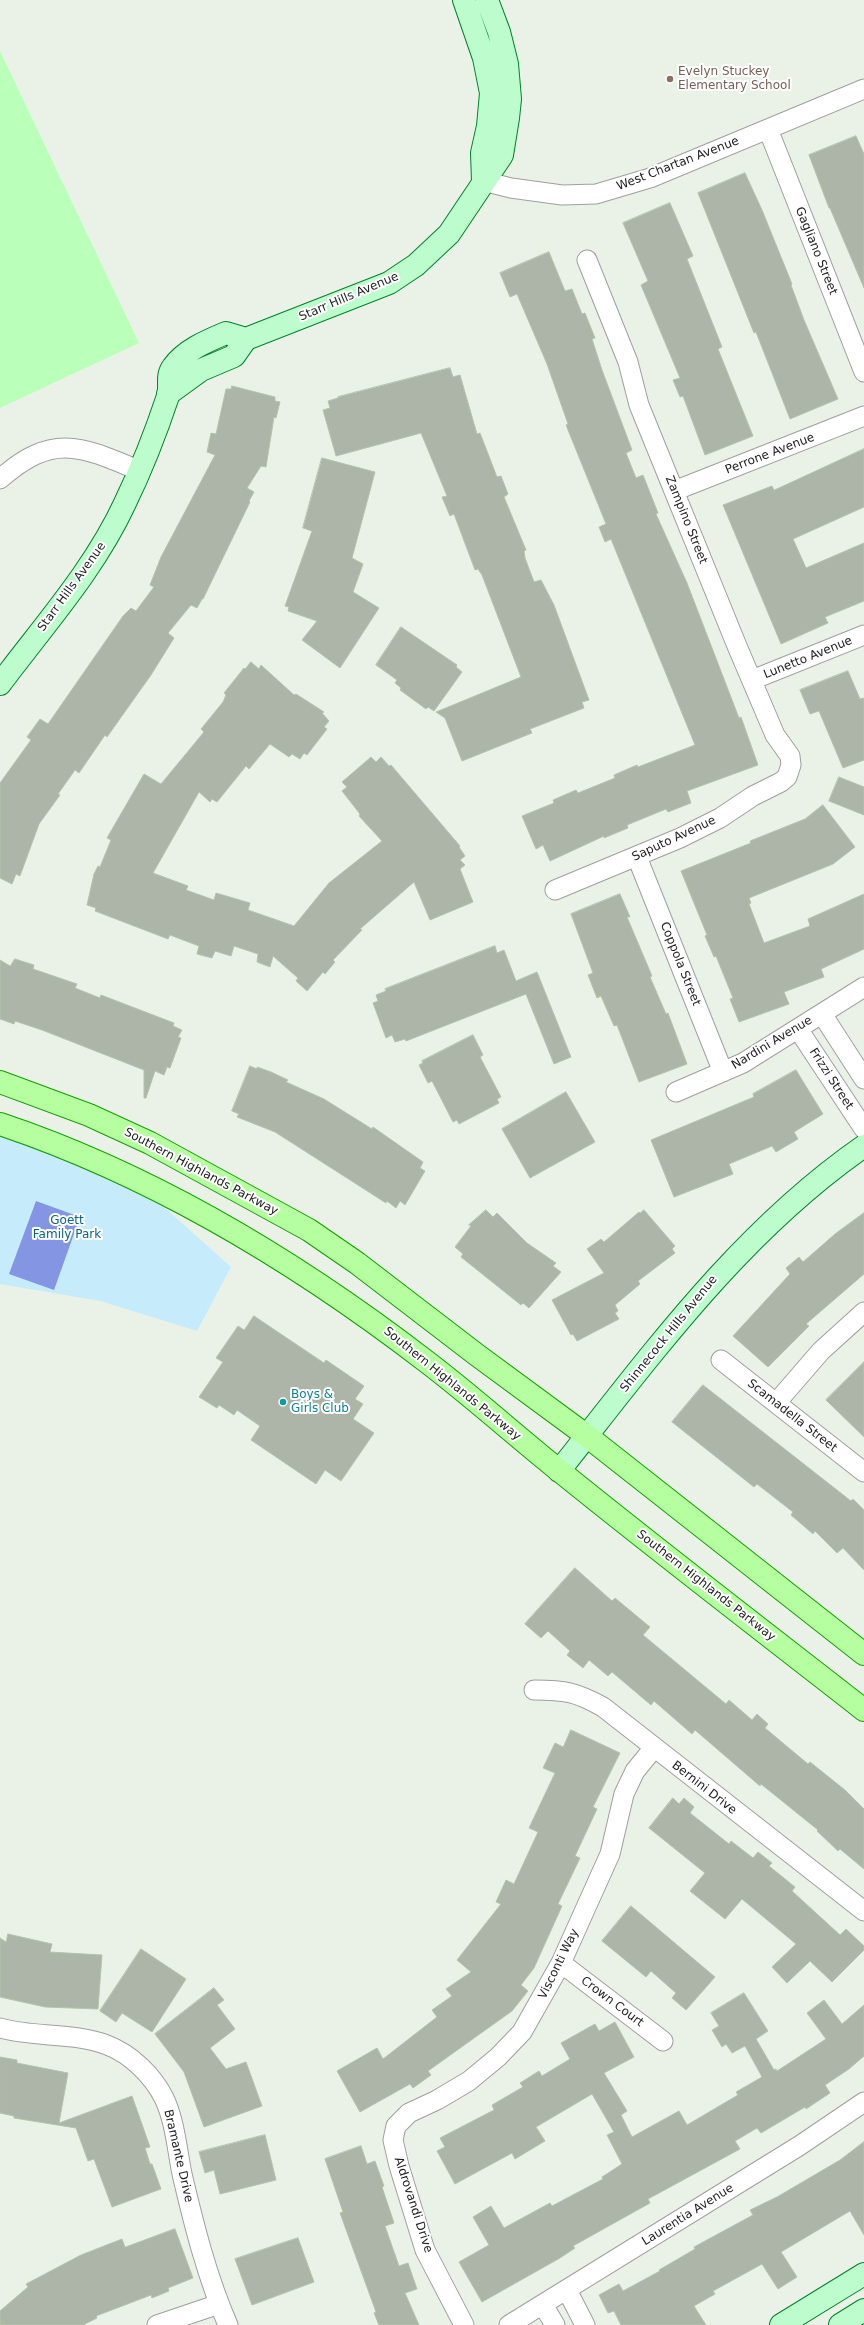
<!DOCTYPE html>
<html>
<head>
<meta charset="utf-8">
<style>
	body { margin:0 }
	canvas { display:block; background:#eaf2e8 }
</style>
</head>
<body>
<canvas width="864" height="2325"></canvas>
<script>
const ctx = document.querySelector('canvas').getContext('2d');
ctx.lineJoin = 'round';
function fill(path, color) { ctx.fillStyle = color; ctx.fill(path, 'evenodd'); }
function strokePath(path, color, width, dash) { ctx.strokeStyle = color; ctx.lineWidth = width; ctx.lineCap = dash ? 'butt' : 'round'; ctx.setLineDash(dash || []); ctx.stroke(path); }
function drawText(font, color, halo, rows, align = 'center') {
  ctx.font = font + ' "DejaVu Sans",sans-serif'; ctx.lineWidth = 4; ctx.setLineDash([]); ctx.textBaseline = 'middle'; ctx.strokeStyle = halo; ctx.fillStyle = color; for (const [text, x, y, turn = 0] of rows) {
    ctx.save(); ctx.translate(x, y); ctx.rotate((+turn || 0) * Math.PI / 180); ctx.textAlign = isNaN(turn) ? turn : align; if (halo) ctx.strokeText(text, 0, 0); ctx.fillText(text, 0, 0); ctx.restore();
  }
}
const sand = new Path2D(`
	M0 51 139 343 0 408Z`);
const park = new Path2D(`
	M0 1132 144 1189 231 1267 197 1331 100 1301 0 1284Z`);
const pitch = new Path2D(`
	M36 1201 80 1217 54 1290 9 1274Z`);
const building = new Path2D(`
	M856 136 864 154V288L830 208H829L809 155Z
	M745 173 762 210 792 284 791 285 804 320 838 399 790 419 756 332 754 333 698 193Z
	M670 203 693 256 687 259 722 347 718 349 753 436 705 455 683 396 680 397 673 380 680 378 641 285 648 281 623 223Z
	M549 252 565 291 572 289 582 314 585 313 595 338 592 339 602 370 632 450 626 453 636 478 643 475 658 513 656 514 687 583 739 718 741 717 758 765 687 791 691 803 668 812 666 809 627 825 628 828 604 838V836L550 861 543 845 536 849 522 816 554 803 553 800 576 790 578 793 615 778 614 775 637 765 638 767 695 745 611 539 605 542 599 527 606 524 566 425 568 424 547 364 517 294 510 297 500 273Z
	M450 368 453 377 460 375 477 434 480 433 497 477 501 476 508 494 504 497 526 550 524 551 525 558 534 582 541 580 554 605 589 700 582 702 584 708 530 729 532 733 462 761 445 718 436 712 521 677 482 575 478 569 475 570 454 514 450 516 442 497 447 496 421 433 336 456 323 410 330 408 328 401 338 398V397Z
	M232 386 275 397V401L280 402 276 418 274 417 266 467 261 466 247 488 254 492 249 501 250 502 203 599H202L197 608 191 605 168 633 174 638 151 675 107 737 105 735 79 773 75 770 58 794 60 795 39 824 20 876 16 874 12 884 0 878V783L31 740 27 737 40 719 48 724 123 616 131 608 136 611 154 587 150 585 161 557 215 455 207 452 211 433 216 434 226 389H231Z
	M864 449V507L793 539 806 568 864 543V601L825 617 828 623 781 644 723 505 772 486 774 490Z
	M322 458 375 472 352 558 363 564 353 592 379 608 340 668 302 640 317 621 288 611 289 607 285 606 312 531 303 528Z
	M401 627 457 665 456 667 462 672 434 711 428 707 426 709 400 690 401 688 395 683 397 680 376 665Z
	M251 662 259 669 261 665 294 695 296 694 324 712 322 713 329 721 324 727 327 729 307 755 304 753 300 759 292 754 289 757 270 744 249 769 246 766 217 802 212 799 210 802 199 792 153 873 188 886 186 890 214 900 216 893 250 903 248 910 294 926 329 883 382 841 359 816 360 814 342 791 347 787 342 782 371 757 376 762 381 757 389 766 391 765 460 846 459 847 465 856 460 860 465 865 460 869 473 902 430 920 414 882 360 929 362 930 333 960 335 962 325 974 323 972 307 991 296 981 298 978 273 956 270 967 257 962 258 954 234 946 231 956 215 951 212 958 197 954 199 946 170 935 168 939 95 911 96 908 87 905 94 874 98 866 100 867 111 840 107 838 144 774 161 784 204 732 201 729 223 702 226 695 224 693 244 668 245 669Z
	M848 671 860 699 864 698V760L843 768 819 711 810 714 800 690Z
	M839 777 864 787V815L829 801Z
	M823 805 855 847 833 864 749 898 751 903 749 904 764 943 810 926 808 919 864 894V949L821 969 824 977 784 992 789 1004 739 1022 730 999 733 998 716 956 714 957 705 936 707 935 681 871 751 843 750 841 805 819Z
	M620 894 630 917H627L652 976 650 977 666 1014 668 1013 687 1064 639 1082 617 1025 614 1026 601 996 597 998 588 975 593 973 571 914Z
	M495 946 497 953 504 950 516 981 537 972 571 1057 554 1064 526 994 406 1041 405 1039 395 1042 392 1035 386 1038 373 1003 378 1001 376 995 386 991 385 989Z
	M15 959 34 965 33 969 77 984 75 988 100 998 101 995 174 1023 173 1026 182 1030 178 1037 181 1038 170 1068 167 1067 164 1075 155 1071 146 1098H144V1070L42 1030 15 1021 14 1024 0 1019V960L10 966Z
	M473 1035 483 1055 480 1057 501 1097 497 1099 499 1103 459 1124 457 1120 453 1122 432 1081 428 1083 419 1065 423 1063 422 1061Z
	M250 1066 257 1069V1067L271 1072 288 1080 286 1082 324 1099 372 1129 373 1127 423 1162 420 1168 425 1171 405 1205 400 1201 396 1208 387 1201 386 1203 275 1132 237 1117 239 1114 232 1111Z
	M796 1070 823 1114 794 1132 798 1139 776 1152 772 1146 729 1164 733 1174 674 1197 651 1140 754 1097 753 1094Z
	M566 1092 595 1142 530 1178 502 1129Z
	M486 1210 493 1217 497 1213 527 1243 556 1263 553 1266 561 1272 529 1308 523 1303 521 1305 461 1257 463 1254 455 1247 471 1226 469 1225Z
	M644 1210 675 1246 672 1249 675 1253 638 1281 640 1284 615 1305 618 1311 615 1313 619 1319 577 1341 573 1334 571 1335 552 1300 604 1273 587 1249 601 1239 604 1242 639 1212 640 1213Z
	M864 1213V1274L806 1324 809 1326 768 1367 733 1336 790 1274 786 1268 799 1257 803 1262 835 1234Z
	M254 1316 324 1363 326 1360 364 1386 355 1399 363 1404 353 1419 374 1433 341 1481 325 1470 316 1484 251 1440 260 1426 237 1410 234 1415 219 1405 217 1408 199 1397 223 1362 216 1358 238 1326 244 1330Z
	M864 1362V1437L826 1400Z
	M703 1385 851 1501 853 1499 864 1510V1570L843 1548 837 1553 815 1531 813 1534 791 1515 793 1512 757 1484 754 1487 672 1422Z
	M575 1568 612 1601 615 1598 650 1627 643 1635 726 1704 729 1700 752 1720 757 1714 768 1724 765 1728 808 1764 810 1762 845 1790 864 1809V1869L840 1849 838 1851 817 1831 818 1830 761 1784 760 1786 695 1730 692 1734 654 1701 651 1705 612 1672 608 1676 589 1660 583 1668 567 1655 570 1651 548 1631 541 1638 525 1624Z
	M571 1730 620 1753 593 1807 597 1809 575 1856 580 1858 558 1904 562 1906 534 1968 521 1985 528 1991 512 2011 428 2071 431 2075 413 2088 410 2084 360 2112 337 2071 377 2048 383 2059 437 2017 432 2010 452 1996 446 1989 471 1972 457 1960 501 1904 496 1902 506 1880 514 1884 538 1832 529 1828 555 1773 543 1768 555 1743 563 1747Z
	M673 1798 679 1804 684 1798 694 1807 690 1813 729 1844 731 1841 753 1858 758 1852 772 1863 769 1866 795 1887 792 1891 840 1935 846 1929 864 1946V1950L832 1982 810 1961 787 1983 772 1967 796 1944 742 1899 725 1919 690 1891 705 1873 649 1828Z
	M631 1906 715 1977 686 2010 672 1998 676 1993 651 1971 646 1977 602 1941Z
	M8 1934 52 1944 50 1952 102 1955 98 2009 45 2007 0 1997V1938L6 1942Z
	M141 1949 186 1979 152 2032 122 2013 116 2022 100 2011Z
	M214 1988 224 2000 217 2005 235 2029 210 2048 226 2069 246 2062 262 2106 204 2127 184 2072 155 2034Z
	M744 1993 768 2031 756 2039 774 2070 776 2069 777 2071 826 2039 807 2013 824 2000 842 2024 864 2005V2056L849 2069 825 2085 830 2093 806 2109 805 2107 761 2133 757 2128 735 2141 740 2149 648 2199 650 2203 573 2246 575 2248 560 2258 482 2302 459 2262 489 2245 473 2217 491 2206 504 2228 550 2203 552 2206 603 2179 602 2177 622 2164 607 2135 614 2132 592 2094 536 2127 545 2141 515 2159 512 2153 455 2184 437 2151 445 2147 440 2138 494 2110 492 2105 523 2087 520 2083 539 2071 542 2076 570 2059 561 2043 595 2024 599 2031 615 2022 634 2057 604 2073 627 2111 621 2115 632 2137 679 2111 687 2125 738 2095 736 2092 762 2077 745 2046 732 2053 726 2044 722 2047 712 2030 719 2026 711 2013Z
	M0 2057 17 2060V2063L68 2073 59 2123 132 2096 150 2147 145 2148 150 2164H152L161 2189 112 2207 94 2159 88 2161 76 2128 14 2118V2116L0 2113Z
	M265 2135 276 2180 220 2194 214 2170 205 2173 199 2152Z
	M864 2142V2235L850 2211 781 2252 797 2277 778 2289 762 2264 713 2291 715 2294 694 2306 706 2325H621L614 2311 608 2313 599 2295 619 2284 623 2291 660 2271 659 2270 695 2249 694 2247 753 2215 750 2210 777 2197 840 2160Z
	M361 2146 367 2164 375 2161 384 2186 382 2187 394 2223 385 2226 399 2266 408 2263 417 2289 405 2293 419 2325H379L374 2313 376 2312 340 2213 343 2212 325 2159Z
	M175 2229 193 2278 168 2288 169 2291 152 2298 151 2295 96 2316 97 2318 83 2325H0V2311L28 2287 26 2284 81 2255 122 2239 125 2247Z
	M298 2238 314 2282 252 2305 235 2259Z`);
const street = new Path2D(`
	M768 129 864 372
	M483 181 511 188 562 195 596 194 650 178 864 89
	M0 479C53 432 81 446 140 471
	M674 491 864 416
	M752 680 864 635
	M637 857 723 1072
	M555 890 680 838 720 818 753 796 781 782 787 777 791 765 790 756 775 735 737 646 639 405 628 362 587 260
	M822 1014 864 1079
	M798 1029 864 1129
	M676 1092 743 1063 864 987
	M721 1360 864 1472
	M776 1403 821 1351 864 1312
	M534 1690C565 1690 576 1692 603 1707L864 1911
	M561 1963 663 2041
	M0 2028C35 2038 73 2032 107 2045 131 2054 153 2076 164 2098 175 2121 177 2149 182 2174 194 2225 207 2277 228 2325
	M567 2290 585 2325
	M543 2305 555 2325
	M157 2325 219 2304
	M464 2325 425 2250 399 2166 393 2140 396 2126 409 2113 437 2100 469 2081 498 2057 522 2032 561 1963 610 1854 624 1794 635 1771 653 1749
	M509 2325 799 2146 864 2102`);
const secondary = new Path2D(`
	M464 0 484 58 491 93 488 126 482 153 483 181
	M168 394 201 370 234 356 246 339 389 283 416 265 449 234 502 155 508 118 510 99 507 64 499 32 487 0
	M0 684C44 625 94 570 125 503 142 468 156 432 168 396 171 385 166 376 173 367 185 350 207 341 226 333L246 339
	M559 1471C652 1354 740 1232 864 1146
	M781 2325 864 2274
	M840 2325 864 2310`);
const primary = new Path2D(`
	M0 1082 89 1115 150 1143 309 1230 357 1263 477 1355 587 1436 864 1654
	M0 1124C155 1176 297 1262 427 1362 473 1397 516 1436 561 1472 661 1553 763 1631 864 1710`);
const markers = [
	[670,79,4,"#8d6e63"],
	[283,1402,4,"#0f9aa8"]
];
const educationNames = [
	["Evelyn Stuckey",678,72],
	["Elementary School",678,86]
];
const streetNames = [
	["West Chartan Avenue",678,164,-21],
	["Gagliano Street",816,251,68],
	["Starr Hills Avenue",349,297,-23],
	["Perrone Avenue",770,454,-21],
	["Zampino Street",686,520,68],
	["Starr Hills Avenue",72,587,-54],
	["Lunetto Avenue",808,658,-22],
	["Saputo Avenue",674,839,-25],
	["Coppola Street",680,964,68],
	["Nardini Avenue",772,1043,-31],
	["Frizzi Street",831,1079,57],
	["Southern Highlands Parkway",201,1172,28],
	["Shinnecock Hills Avenue",669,1334,-51],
	["Southern Highlands Parkway",452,1384,39],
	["Scamadella Street",792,1416,38],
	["Southern Highlands Parkway",706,1586,38],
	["Bernini Drive",704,1788,38],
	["Visconti Way",559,1964,-64],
	["Crown Court",612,2002,37],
	["Bramante Drive",178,2156,77],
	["Aldrovandi Drive",413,2205,72],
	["Laurentia Avenue",688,2215,-32]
];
const parkNames = [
	["Goett",67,1221],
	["Family Park",67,1235]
];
const cultureNames = [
	["Boys &",291,1395],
	["Girls Club",291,1409]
];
fill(sand, '#baffba');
fill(park, '#c6ecfc');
fill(pitch, '#8495e3');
fill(building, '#acb5a7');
strokePath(building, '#b3c5aa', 1);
strokePath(street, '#9f9f9f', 21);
strokePath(secondary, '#008229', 24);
strokePath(primary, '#13a000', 24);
strokePath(street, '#fff', 19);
strokePath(secondary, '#bcfccd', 22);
strokePath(primary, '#b6ffa1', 22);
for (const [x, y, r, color] of markers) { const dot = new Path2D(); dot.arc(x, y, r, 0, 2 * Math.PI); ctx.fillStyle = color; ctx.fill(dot); strokePath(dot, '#fff', 1.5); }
drawText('12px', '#785e54', '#fff', educationNames, 'left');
drawText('12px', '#222', '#fff', streetNames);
drawText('12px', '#076389', '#fff', parkNames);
drawText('12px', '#0d838f', '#fff', cultureNames, 'left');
</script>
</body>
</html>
